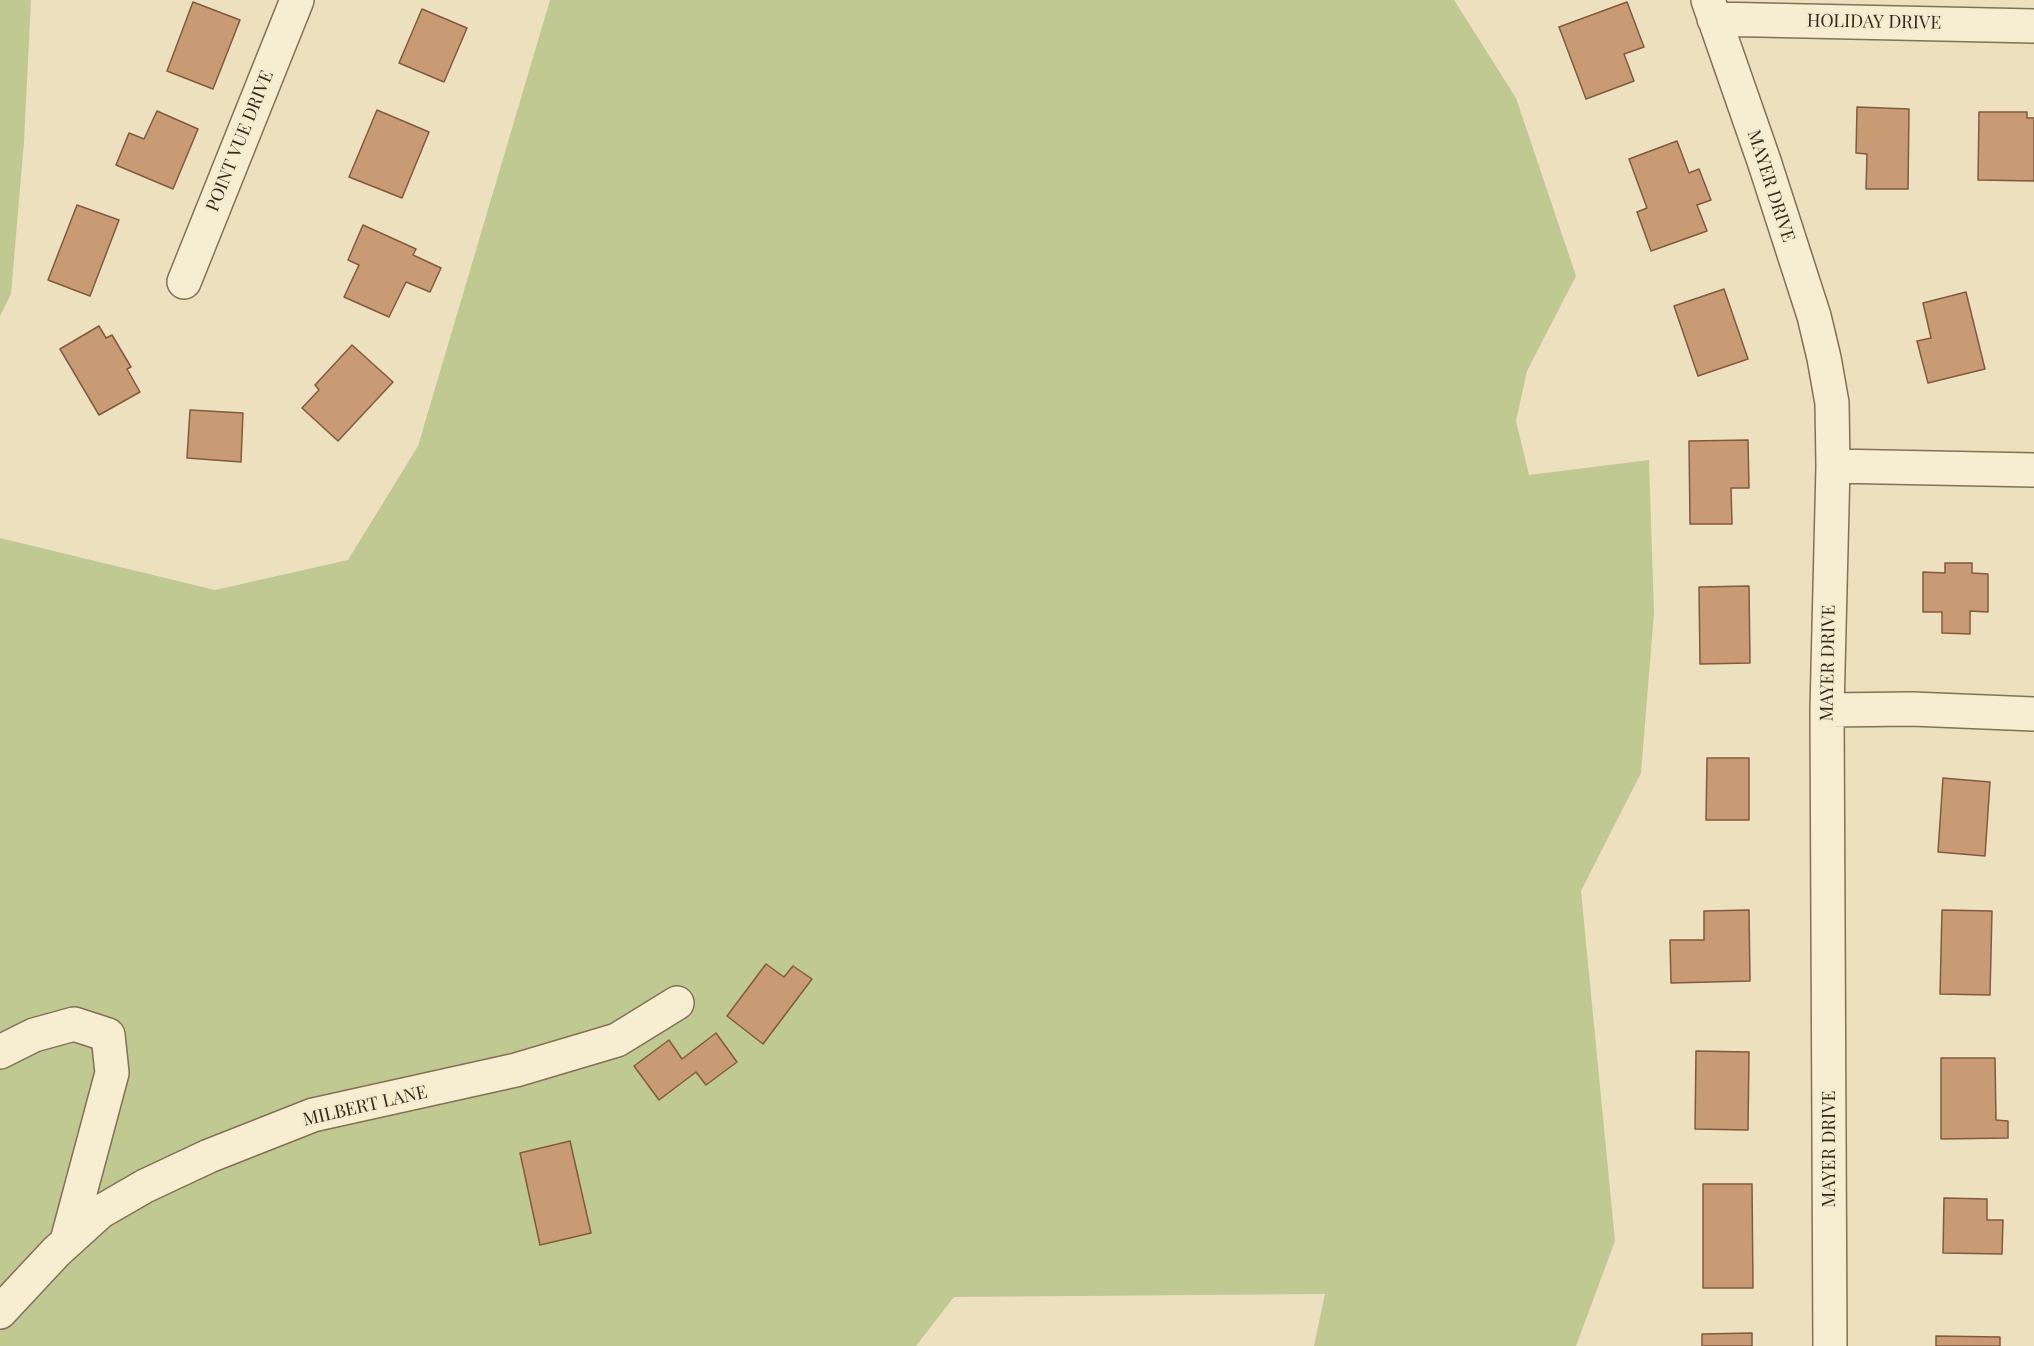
<!DOCTYPE html>
<html>
<head>
<meta charset="utf-8">
<style>
	body { margin:0 }
	canvas { display:block; background:#ece0be }
</style>
</head>
<body>
<canvas width="2034" height="1346"></canvas>
<script>
const ctx = document.querySelector('canvas').getContext('2d');
ctx.lineJoin = 'round';
function fill(path, color) { ctx.fillStyle = color; ctx.fill(path, 'evenodd'); }
function strokePath(path, color, width, dash) { ctx.strokeStyle = color; ctx.lineWidth = width; ctx.lineCap = dash ? 'butt' : 'round'; ctx.setLineDash(dash || []); ctx.stroke(path); }
function drawText(font, color, halo, rows, align = 'center') {
  ctx.font = font + ' "Playfair Display",serif'; ctx.lineWidth = 5; ctx.setLineDash([]); ctx.textBaseline = 'middle'; ctx.strokeStyle = halo; ctx.fillStyle = color; for (const [text, x, y, turn = 0] of rows) {
    ctx.save(); ctx.translate(x, y); ctx.rotate((+turn || 0) * Math.PI / 180); ctx.textAlign = isNaN(turn) ? turn : align; if (halo) ctx.strokeText(text, 0, 0); ctx.fillText(text, 0, 0); ctx.restore();
  }
}
const green = new Path2D(`
	M0 0H31L24 142 11 294 0 316Z
	M550 0H1454L1516 98 1576 276 1527 371 1516 421 1529 475 1649 460 1654 613 1641 773 1581 891 1615 1241 1576 1346H1314L1325 1294 954 1297 916 1346H0V538L215 590 348 560 418 446Z`);
const building = new Path2D(`
	M193 2 240 20 213 89 167 71Z
	M1627 2 1644 47 1624 54 1634 81 1586 99 1559 27Z
	M422 9 467 28 444 82 399 63Z
	M1857 107 1909 109 1908 189H1866L1867 154 1856 153Z
	M377 110 429 132 402 198 349 177Z
	M157 111 198 129 173 189 116 165 129 133 144 139Z
	M1979 112H2027V118H2034V181L1978 180Z
	M1677 141 1689 173 1699 169 1711 200 1697 205 1707 231 1651 251 1637 212 1647 208 1629 159Z
	M77 205 119 220 90 296 48 280Z
	M363 225 416 249 413 255 441 268 430 292 406 282 389 317 344 297 359 265 348 260Z
	M1724 289 1748 359 1698 376 1674 306Z
	M1966 292 1985 369 1928 383 1917 341 1931 338 1923 303Z
	M99 326 106 338 112 335 131 367 127 369 140 392 99 415 60 349Z
	M352 345 393 382 338 441 302 408 319 390 315 385Z
	M190 410 243 413 241 462 187 458Z
	M1748 440 1749 488H1731L1732 524H1690L1689 441Z
	M1945 563H1972V573L1988 574V612L1970 611V634L1942 633V612H1923V572L1945 573Z
	M1749 586 1750 663 1700 664 1699 587Z
	M1707 758H1749V820H1706Z
	M1943 778 1990 782 1985 856 1938 852Z
	M1749 910 1750 981 1671 983 1670 940H1704V911Z
	M1942 910 1992 911 1990 995 1940 994Z
	M766 964 784 977 793 966 812 979 763 1044 727 1016Z
	M716 1033 737 1062 706 1085 696 1072 659 1100 634 1066 669 1040 682 1059Z
	M1696 1051 1749 1052 1748 1130 1695 1129Z
	M1941 1058H1995L1996 1120 2008 1121V1138L1941 1139Z
	M570 1141 591 1233 540 1245 520 1153Z
	M1703 1184H1752L1753 1288H1703Z
	M1944 1198 1987 1199V1220H2003L2002 1254 1943 1253Z
	M1752 1333V1346H1702V1334Z
	M1936 1336 2000 1337V1346H1936Z`);
const minor = new Path2D(`
	M1708 0 1764 161 1814 316 1824 358 1832 403 1833 466 1827 710 1830 1346
	M1714 19 2034 26
	M184 282 297 0
	M1833 466 2034 470
	M1827 710 1912 709 2034 714
	M0 1052 34 1035 74 1024 108 1035 112 1073 67 1241
	M0 1312 56 1252 100 1212 145 1186 209 1156 313 1115 516 1070 617 1040 677 1003`);
const streetNames = [
	["HOLIDAY DRIVE",1874,22,1],
	["POINT VUE DRIVE",240,141,-68],
	["MAYER DRIVE",1771,186,72],
	["MAYER DRIVE",1828,663,-89],
	["MILBERT LANE",365,1106,-13],
	["MAYER DRIVE",1829,1149,-90]
];
fill(green, '#c1c993');
fill(building, '#c99b75');
strokePath(building, '#815b3e', 1.5);
strokePath(minor, '#837057', 36);
strokePath(minor, '#f7edd0', 33);
drawText('18px', '#33281c', '#f4eacd', streetNames);
</script>
</body>
</html>
